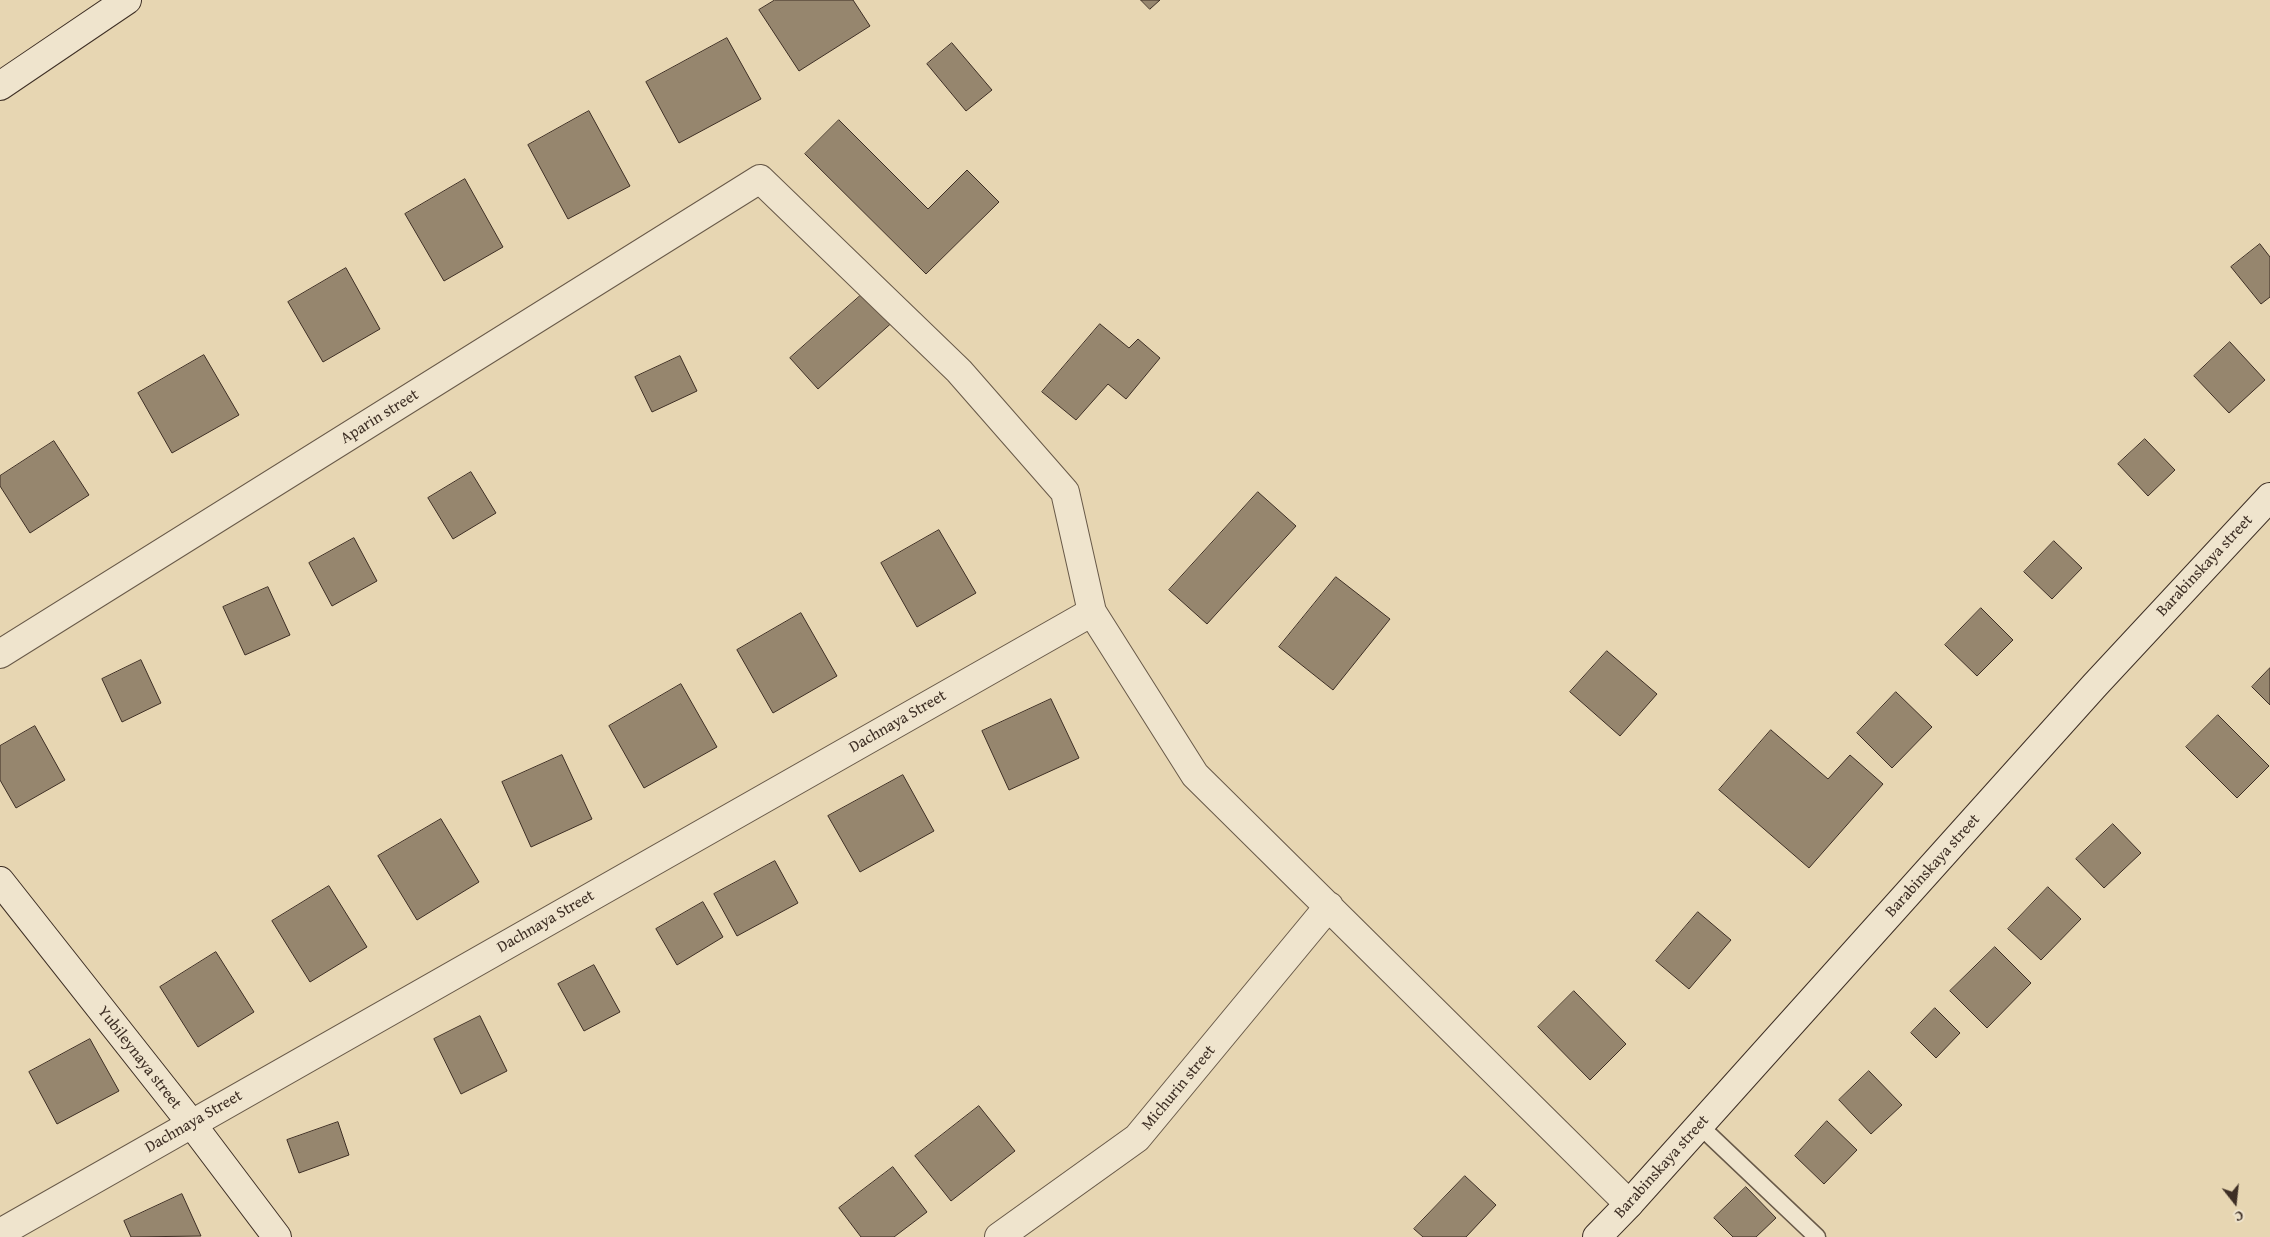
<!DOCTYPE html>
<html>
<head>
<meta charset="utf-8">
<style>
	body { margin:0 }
	#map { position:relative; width:2270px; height:1237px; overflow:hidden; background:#e7d6b2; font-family:"Gentium Book Plus",serif }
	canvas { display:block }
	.north { position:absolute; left:2210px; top:1177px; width:50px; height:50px; -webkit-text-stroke:4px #efe4cd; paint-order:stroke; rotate:164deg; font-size:14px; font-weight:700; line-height:20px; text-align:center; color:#3e2f25 }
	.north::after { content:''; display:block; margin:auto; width:18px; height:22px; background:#3e2f25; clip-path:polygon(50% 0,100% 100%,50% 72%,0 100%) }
</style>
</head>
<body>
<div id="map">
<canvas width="2270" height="1237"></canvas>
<div class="north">С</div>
</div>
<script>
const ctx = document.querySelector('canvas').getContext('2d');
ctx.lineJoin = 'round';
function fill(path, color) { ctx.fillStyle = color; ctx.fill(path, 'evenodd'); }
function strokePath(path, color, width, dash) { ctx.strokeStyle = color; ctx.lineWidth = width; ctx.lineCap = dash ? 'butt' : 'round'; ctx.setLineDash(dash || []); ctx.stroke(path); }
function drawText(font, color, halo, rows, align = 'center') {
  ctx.font = font + ' "Gentium Book Plus",serif'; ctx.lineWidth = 4; ctx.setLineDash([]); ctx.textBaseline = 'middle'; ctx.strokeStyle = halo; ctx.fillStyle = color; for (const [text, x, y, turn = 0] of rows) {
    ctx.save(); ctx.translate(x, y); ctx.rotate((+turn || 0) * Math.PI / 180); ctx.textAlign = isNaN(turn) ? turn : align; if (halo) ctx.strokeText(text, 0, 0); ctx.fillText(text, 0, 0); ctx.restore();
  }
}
const building = new Path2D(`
	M775 0H853L870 26 799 71 759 10Z
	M1141 0H1160L1150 9Z
	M727 38 761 99 679 143 646 82Z
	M952 43 992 90 966 111 927 64Z
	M589 111 630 186 568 219 528 145Z
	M839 120 928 209 967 170 999 202 926 274 805 154Z
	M465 179 503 247 444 281 405 214Z
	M2260 244 2270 257V297L2261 304 2231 267Z
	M346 268 380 329 323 362 288 302Z
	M868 289 896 319 818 389 790 358Z
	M1100 324 1129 348 1138 339 1160 358 1126 399 1108 384 1076 420 1042 392Z
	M2230 342 2265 380 2229 413 2194 376Z
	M204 355 239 415 172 453 138 393Z
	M680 356 697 391 652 412 635 377Z
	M2145 439 2175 470 2148 496 2118 464Z
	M54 441 89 495 30 533 0 486V476Z
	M471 472 496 513 453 539 428 498Z
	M1258 492 1296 526 1207 624 1169 590Z
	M939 530 976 593 917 627 881 563Z
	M354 538 377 581 332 606 309 563Z
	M2054 541 2082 568 2052 599 2024 572Z
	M1336 577 1390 619 1333 690 1279 647Z
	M268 587 290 635 245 655 223 607Z
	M1981 608 2013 640 1977 676 1945 645Z
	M801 613 837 676 773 713 737 650Z
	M1607 651 1657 694 1620 736 1570 692Z
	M141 660 161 703 122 722 102 679Z
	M2270 668V705L2252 687Z
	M681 684 717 747 644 788 609 726Z
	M1896 692 1932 727 1892 768 1857 733Z
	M1051 699 1079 758 1009 790 982 731Z
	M2218 715 2269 766 2237 798 2186 747Z
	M35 726 65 780 16 808 0 780V746Z
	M1771 730 1828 779 1850 755 1883 784 1809 868 1719 790Z
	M562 755 592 819 531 847 502 782Z
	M903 775 934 831 860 872 828 816Z
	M441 819 479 882 417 920 378 856Z
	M2113 824 2141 853 2104 888 2076 859Z
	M775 861 798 903 737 936 714 894Z
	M329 886 367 947 310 982 272 921Z
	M2048 887 2081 919 2041 960 2008 929Z
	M703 902 723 937 677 965 656 929Z
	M1698 912 1731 940 1689 989 1656 961Z
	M1995 947 2031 983 1987 1028 1950 991Z
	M216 952 254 1012 198 1047 160 987Z
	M594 965 620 1012 584 1031 558 984Z
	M1574 991 1626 1044 1590 1080 1538 1027Z
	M1935 1008 1960 1033 1936 1058 1911 1033Z
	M480 1016 507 1071 461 1094 434 1039Z
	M90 1039 119 1091 57 1124 29 1072Z
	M1869 1071 1902 1105 1871 1134 1839 1100Z
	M979 1106 1015 1151 951 1201 915 1156Z
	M1827 1121 1857 1150 1824 1184 1795 1156Z
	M338 1122 349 1155 299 1173 287 1140Z
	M893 1167 927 1212 894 1237H861L839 1208Z
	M1465 1176 1496 1205 1466 1237H1423L1414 1229Z
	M1746 1187 1776 1218 1756 1237H1733L1714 1218Z
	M182 1194 201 1236 131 1237 124 1221Z`);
const lane = new Path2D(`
	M1700 1126 1817 1237`);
const street = new Path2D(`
	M0 654 760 179 959 371 1065 492 1092 612 1195 775 1629 1204
	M0 1233 1092 612
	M999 1237 1137 1138 1329 906`);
const secondary = new Path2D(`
	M0 86 127 0
	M0 881 191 1123 277 1237
	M1597 1237 1629 1204 2095 685 2270 497`);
const streetNames = [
	["Aparin street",380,417,-32],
	["Barabinskaya street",2205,566,-47],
	["Dachnaya Street",898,722,-30],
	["Barabinskaya street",1933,866,-48],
	["Dachnaya Street",546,922,-30],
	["Yubileynaya street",139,1058,52],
	["Michurin street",1179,1088,-50],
	["Dachnaya Street",194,1122,-30],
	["Barabinskaya street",1662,1167,-48]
];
fill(building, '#96866e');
strokePath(building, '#3e2f25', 1);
strokePath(lane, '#685948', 19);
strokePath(street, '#685948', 30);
strokePath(secondary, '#3e2f25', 30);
strokePath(lane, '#efe4cd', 16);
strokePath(street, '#efe4cd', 28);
strokePath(secondary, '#efe4cd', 28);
drawText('16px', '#3e2f25', '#efe4cd', streetNames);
</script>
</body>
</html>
